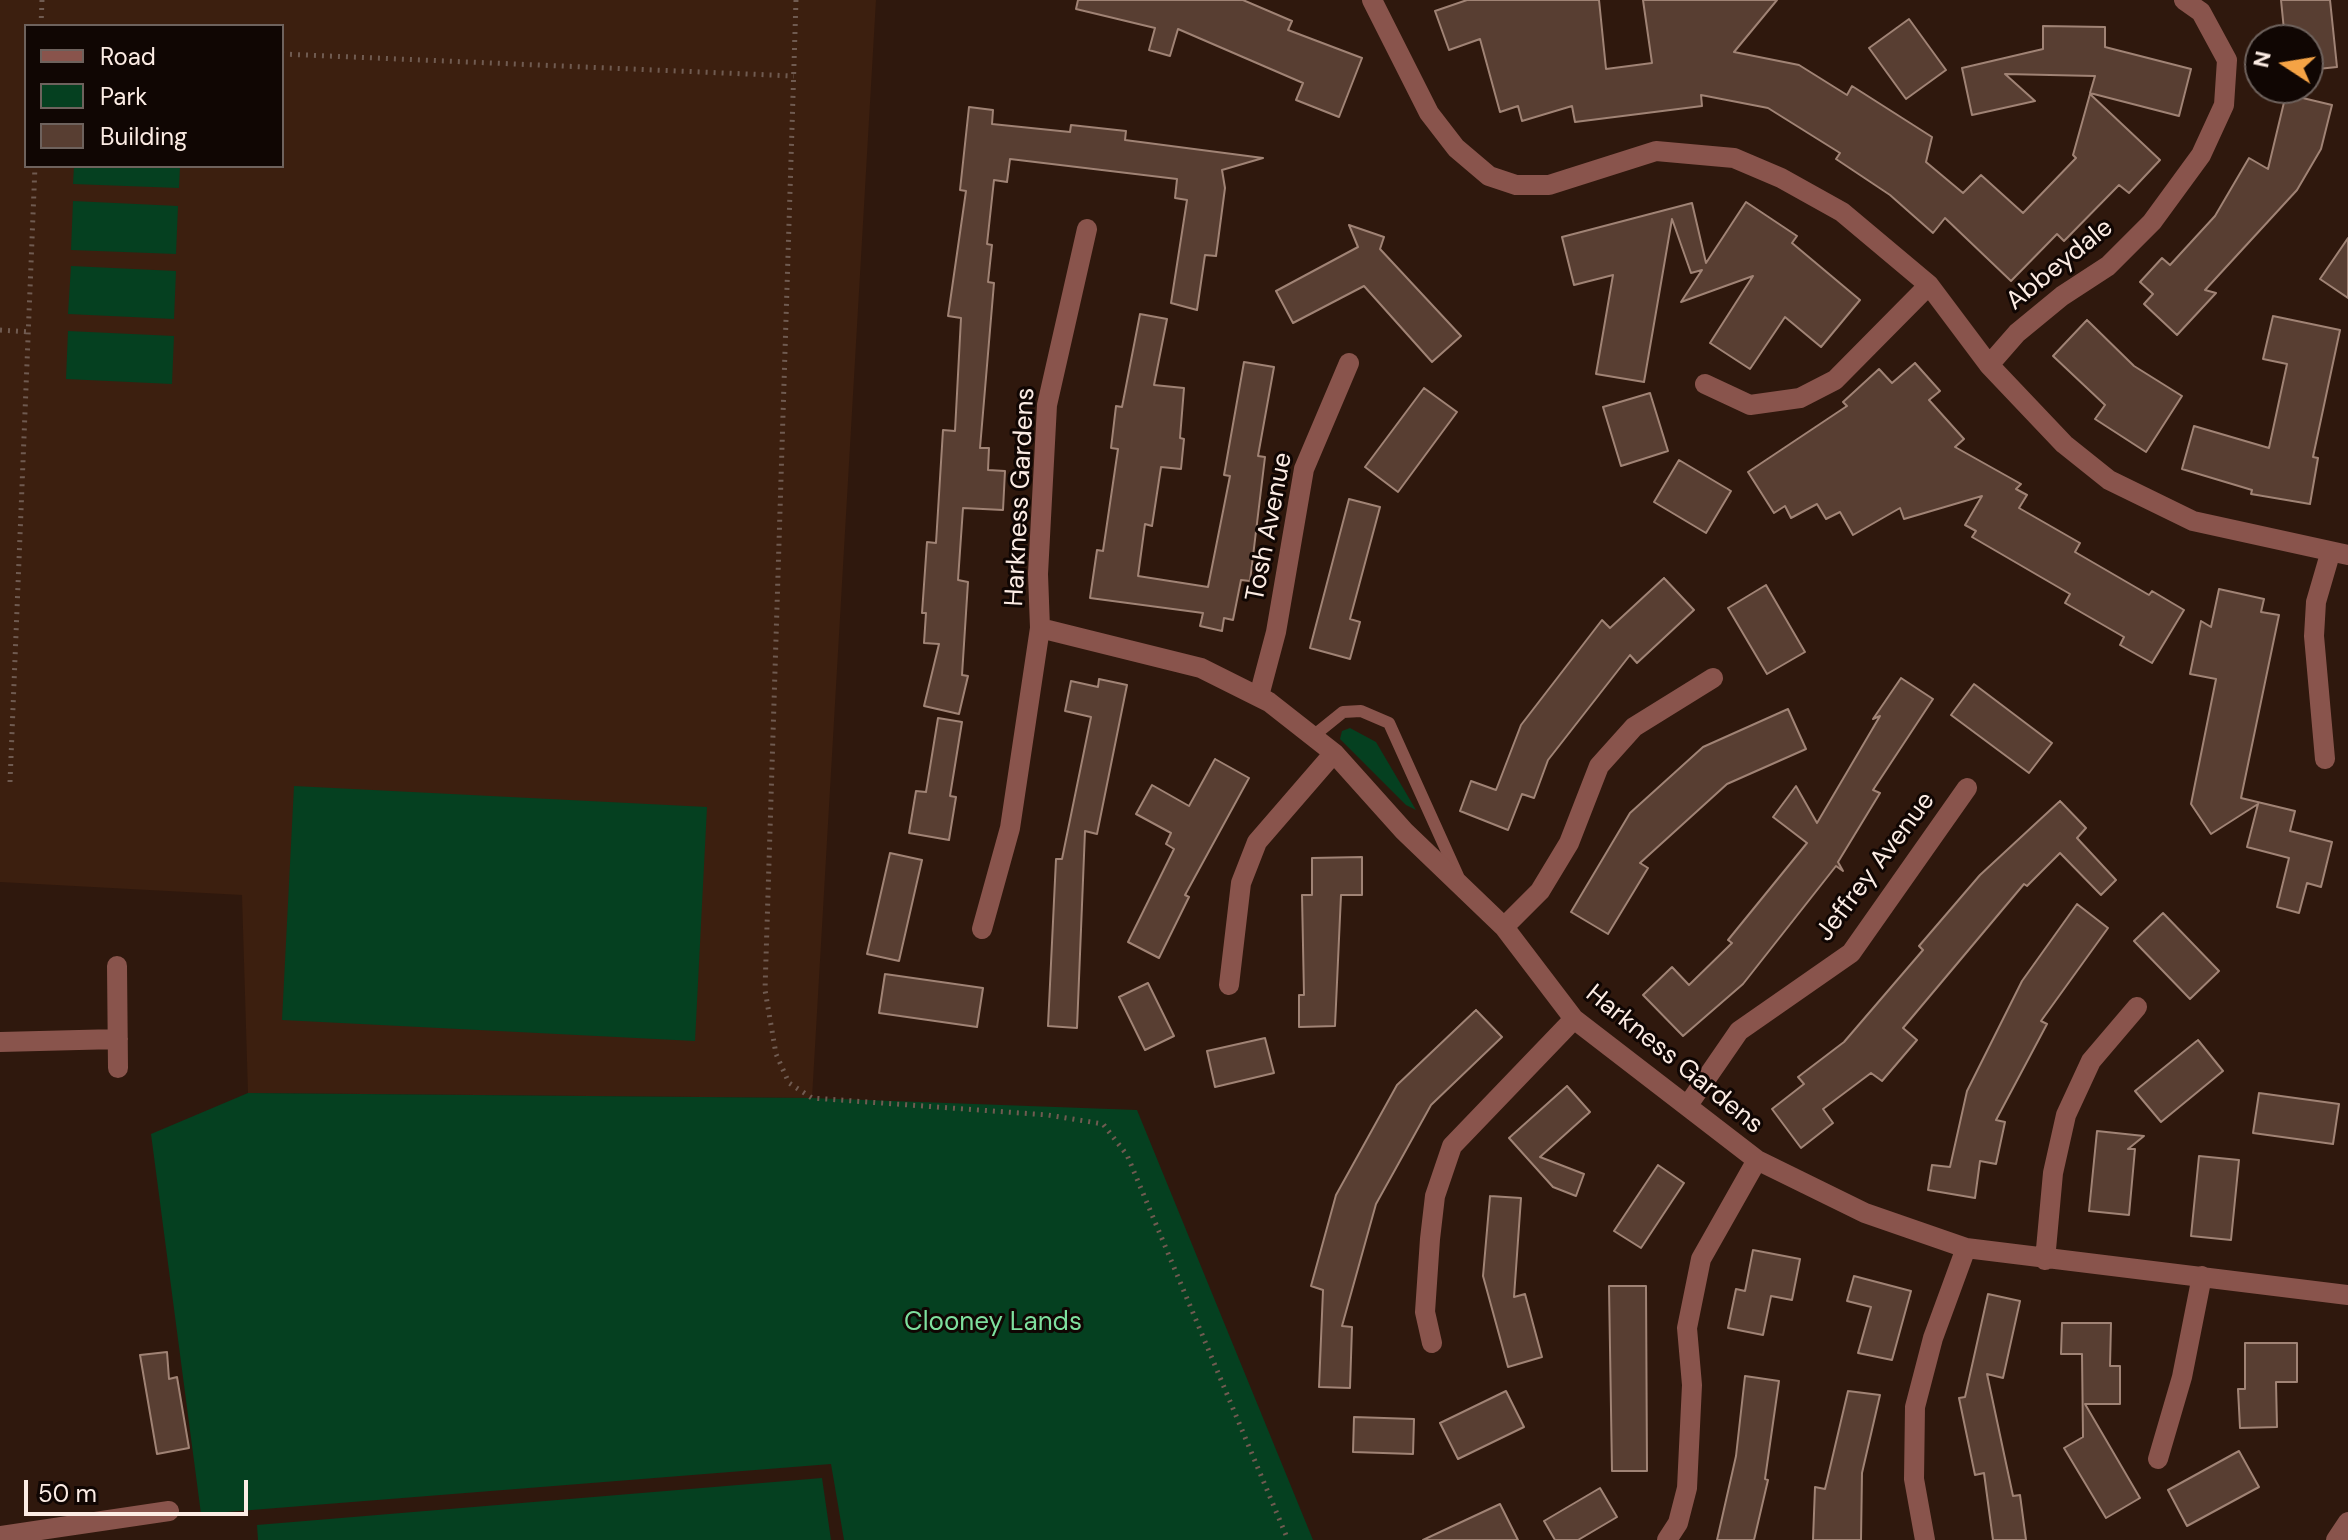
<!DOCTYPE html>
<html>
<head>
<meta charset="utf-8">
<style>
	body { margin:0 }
	#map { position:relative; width:2348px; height:1540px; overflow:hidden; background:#2f180d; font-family:"DM Sans",sans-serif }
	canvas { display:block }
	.legend { position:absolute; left:24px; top:24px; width:260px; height:144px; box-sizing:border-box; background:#100603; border:2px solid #6e625d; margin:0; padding:10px 14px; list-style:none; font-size:24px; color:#fcece4 }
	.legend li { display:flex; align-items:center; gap:16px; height:40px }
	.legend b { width:40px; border:2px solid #6e625d }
	.north { position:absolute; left:2244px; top:24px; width:80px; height:80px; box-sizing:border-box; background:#100603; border:2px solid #6e625d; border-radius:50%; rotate:282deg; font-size:22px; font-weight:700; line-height:32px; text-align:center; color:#fcece4 }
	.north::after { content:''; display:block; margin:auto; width:28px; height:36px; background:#f5a345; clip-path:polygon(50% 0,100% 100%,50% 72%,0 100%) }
	.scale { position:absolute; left:24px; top:1480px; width:224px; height:36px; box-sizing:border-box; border:4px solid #fcece4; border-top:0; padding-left:10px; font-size:24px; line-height:28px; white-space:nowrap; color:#fcece4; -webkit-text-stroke:6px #100603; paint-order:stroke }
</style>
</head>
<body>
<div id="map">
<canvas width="2348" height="1540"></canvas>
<ul class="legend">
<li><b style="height:10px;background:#89544c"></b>Road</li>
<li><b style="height:22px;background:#054020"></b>Park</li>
<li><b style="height:22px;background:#583e32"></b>Building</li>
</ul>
<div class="north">N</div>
<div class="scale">50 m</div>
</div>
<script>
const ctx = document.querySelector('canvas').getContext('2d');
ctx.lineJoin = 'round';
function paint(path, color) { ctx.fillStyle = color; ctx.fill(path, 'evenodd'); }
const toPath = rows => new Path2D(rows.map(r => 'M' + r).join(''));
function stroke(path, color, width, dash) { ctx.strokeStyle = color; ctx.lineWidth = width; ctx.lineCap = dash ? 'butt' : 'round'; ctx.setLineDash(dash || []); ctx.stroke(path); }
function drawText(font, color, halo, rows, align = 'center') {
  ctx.font = font + ' "DM Sans",sans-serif'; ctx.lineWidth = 6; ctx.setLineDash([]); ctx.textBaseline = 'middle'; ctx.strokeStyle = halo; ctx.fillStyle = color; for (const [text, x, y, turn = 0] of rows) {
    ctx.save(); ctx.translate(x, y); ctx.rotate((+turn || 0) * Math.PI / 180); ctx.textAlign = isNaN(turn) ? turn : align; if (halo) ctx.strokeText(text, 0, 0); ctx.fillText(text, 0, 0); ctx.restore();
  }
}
const built = toPath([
	[0,0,876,0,812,1098,248,1093,242,895,0,882],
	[26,26,282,26,282,166,26,166]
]);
const green = toPath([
	[74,166,180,166,179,188,73,184],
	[73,201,178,206,176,254,71,250],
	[71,266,176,271,174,319,68,314],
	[68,331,174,336,172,384,66,379],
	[1350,728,1376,742,1416,810,1406,805,1340,739,1342,731],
	[294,786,707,807,695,1041,282,1020],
	[248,1093,812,1098,1137,1110,1313,1540,844,1540,831,1464,201,1514,151,1134],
	[822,1478,831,1540,258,1540,257,1525]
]);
const building = toPath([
	[1078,0,1243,0,1292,21,1288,30,1362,58,1339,117,1296,100,1303,83,1178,29,1170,56,1149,50,1155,28,1076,9,1078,0],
	[1467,0,1599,0,1606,69,1652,63,1643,0,1777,0,1734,52,1799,65,1847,95,1852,86,1932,137,1926,162,1963,193,1981,175,2023,213,2076,158,2073,155,2090,94,2160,160,2129,193,2119,185,2064,241,2057,234,2011,281,1945,218,1933,233,1890,195,1836,159,1840,153,1768,108,1701,95,1702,106,1575,122,1572,106,1522,121,1518,106,1500,112,1480,39,1449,50,1435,11,1467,0],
	[2281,0,2330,0,2337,67,2308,70,2308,40,2285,40,2281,0],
	[1909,19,1946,70,1906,99,1869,48,1909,19],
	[2043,26,2105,27,2105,47,2191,69,2179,116,2090,93,2095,76,2005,74,2035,101,1972,115,1962,68,2043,49,2043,26],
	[2286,94,2332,105,2321,149,2297,190,2205,290,2216,293,2177,335,2144,304,2153,294,2140,282,2162,258,2170,265,2215,216,2249,158,2268,169,2286,94],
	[969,107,993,110,992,124,1070,132,1071,125,1126,131,1125,140,1263,158,1222,170,1225,188,1216,256,1205,255,1197,310,1171,303,1187,200,1175,198,1177,179,1010,159,1007,182,994,180,987,244,992,245,988,282,994,283,980,448,989,448,988,470,1005,471,1003,510,963,508,958,580,968,582,962,675,968,676,959,714,924,706,939,644,924,643,926,613,922,613,927,542,936,543,943,430,955,431,961,318,948,316,966,191,960,190,969,107],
	[1746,202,1797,236,1792,243,1860,300,1821,347,1785,317,1750,369,1710,343,1753,276,1681,302,1702,270,1691,273,1672,219,1644,382,1596,374,1613,275,1574,285,1562,237,1692,203,1706,263,1746,202],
	[1349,225,1384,237,1380,249,1461,336,1432,362,1364,286,1293,323,1276,291,1358,247,1349,225],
	[2348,238,2348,298,2320,279,2348,238],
	[1140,314,1167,319,1154,385,1184,388,1180,438,1184,439,1181,469,1161,467,1152,526,1145,524,1138,576,1208,587,1230,476,1224,475,1244,362,1274,367,1258,456,1265,457,1250,581,1241,580,1233,620,1224,618,1222,631,1200,626,1203,613,1090,598,1097,550,1103,551,1118,449,1111,448,1116,406,1122,407,1140,314],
	[2273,316,2340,330,2313,457,2318,458,2310,504,2251,494,2252,490,2182,469,2194,426,2269,448,2287,364,2263,359,2273,316],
	[2087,320,2134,366,2182,396,2146,452,2095,419,2105,405,2053,356,2087,320],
	[1915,363,1940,391,1929,400,1964,439,1955,447,2021,484,2016,489,2027,495,2019,508,2080,543,2075,552,2149,595,2152,591,2184,610,2152,663,2120,645,2124,637,2065,603,2070,594,1972,537,1976,531,1965,525,1982,496,1904,519,1900,508,1853,535,1840,512,1826,519,1817,504,1791,518,1785,506,1774,513,1748,472,1847,406,1843,402,1879,369,1892,383,1915,363],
	[1424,388,1457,412,1398,492,1365,467,1424,388],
	[1650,393,1668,451,1621,466,1603,407,1650,393],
	[1679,460,1731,491,1706,533,1654,502,1679,460],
	[1349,499,1380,507,1350,619,1360,622,1350,659,1310,648,1349,499],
	[1664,578,1694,610,1637,663,1630,655,1548,760,1534,798,1522,794,1508,830,1460,811,1471,781,1496,790,1521,725,1602,620,1610,628,1664,578],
	[1766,585,1805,652,1767,674,1728,608,1766,585],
	[2219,589,2264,599,2261,612,2279,615,2241,798,2295,811,2290,831,2332,842,2321,887,2307,883,2299,913,2277,907,2289,858,2247,847,2258,804,2211,834,2191,804,2216,679,2190,674,2201,621,2211,627,2219,589],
	[1901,678,1933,699,1873,790,1880,793,1838,862,1843,871,1836,866,1743,984,1683,1036,1643,995,1672,967,1689,985,1732,943,1728,940,1807,843,1773,817,1796,786,1817,823,1880,716,1873,719,1901,678],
	[1099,679,1127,685,1097,834,1085,831,1077,1028,1048,1026,1056,859,1062,859,1091,717,1065,711,1071,681,1098,687,1099,679],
	[1974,684,2052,743,2029,773,1951,715,1974,684],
	[1788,709,1806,749,1727,784,1640,863,1648,868,1608,934,1571,912,1630,813,1703,747,1788,709],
	[938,718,962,722,950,796,956,797,949,840,909,833,916,791,926,792,938,718],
	[1215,759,1249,778,1185,895,1189,897,1159,958,1128,942,1174,849,1166,844,1171,833,1136,814,1152,785,1189,806,1215,759],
	[2060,801,2086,828,2077,838,2116,880,2101,895,2060,853,2027,886,2024,884,1903,1028,1917,1040,1882,1081,1871,1073,1823,1109,1833,1123,1801,1148,1772,1109,1804,1084,1798,1077,1844,1042,1923,950,1919,946,1980,875,2060,801],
	[890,853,922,860,899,961,867,954,890,853],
	[1362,857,1362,895,1341,895,1335,1026,1299,1027,1299,995,1304,995,1302,895,1312,895,1312,858,1362,857],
	[2077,904,2108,928,2041,1021,2047,1024,1996,1120,2005,1122,1996,1164,1980,1161,1975,1198,1928,1190,1932,1165,1950,1167,1967,1091,2022,981,2077,904],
	[2163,913,2219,971,2190,999,2134,941,2163,913],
	[885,974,983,988,977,1027,879,1013,885,974],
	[1148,983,1174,1036,1145,1050,1119,997,1148,983],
	[1476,1010,1502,1037,1431,1105,1376,1204,1342,1326,1352,1327,1350,1388,1319,1387,1323,1290,1311,1286,1336,1195,1397,1085,1476,1010],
	[1265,1038,1274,1073,1215,1087,1207,1051,1265,1038],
	[2198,1040,2223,1071,2161,1122,2135,1091,2198,1040],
	[1567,1086,1590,1112,1540,1157,1584,1174,1576,1196,1553,1187,1509,1138,1567,1086],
	[2259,1093,2339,1104,2333,1144,2253,1133,2259,1093],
	[2097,1131,2144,1136,2128,1149,2135,1149,2129,1215,2089,1211,2097,1131],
	[2199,1156,2239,1160,2231,1240,2191,1236,2199,1156],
	[1658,1165,1684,1183,1641,1248,1614,1231,1658,1165],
	[1490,1196,1521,1198,1514,1297,1525,1294,1542,1357,1508,1367,1483,1276,1490,1196],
	[1753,1250,1800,1259,1792,1300,1771,1296,1763,1335,1728,1328,1736,1289,1745,1291,1753,1250],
	[1854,1276,1911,1291,1892,1360,1858,1353,1871,1307,1847,1301,1854,1276],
	[1609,1286,1646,1286,1647,1471,1612,1471,1609,1286],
	[1988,1294,2020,1301,2003,1378,1987,1374,2013,1496,2020,1495,2026,1540,1993,1540,1984,1473,1975,1475,1959,1398,1965,1397,1988,1294],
	[2062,1323,2111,1323,2110,1366,2120,1366,2120,1404,2085,1404,2140,1498,2106,1518,2064,1448,2083,1437,2082,1354,2061,1354,2062,1323],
	[2245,1343,2297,1343,2297,1382,2276,1382,2277,1427,2240,1428,2238,1389,2245,1389,2245,1343],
	[167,1352,169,1379,177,1377,189,1448,157,1454,140,1355,167,1352],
	[1745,1376,1779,1381,1765,1479,1768,1480,1754,1540,1717,1540,1736,1456,1745,1376],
	[1506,1391,1524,1427,1458,1459,1440,1423,1506,1391],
	[1848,1391,1880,1395,1862,1473,1861,1540,1813,1540,1815,1487,1825,1489,1848,1391],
	[1354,1417,1414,1419,1413,1454,1353,1452,1354,1417],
	[2239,1451,2259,1487,2187,1526,2168,1490,2239,1451],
	[1600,1488,1617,1517,1578,1540,1555,1540,1544,1521,1600,1488],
	[1500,1504,1518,1540,1423,1540,1470,1518,1500,1504]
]);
const path = toPath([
	[796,0,765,990,776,1054,789,1083,812,1098,1048,1115,1103,1124,1127,1155,1288,1540],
	[41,26,42,0],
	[282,54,794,76],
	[0,330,30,332],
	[10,782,35,166]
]);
const service = toPath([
	[1312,737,1343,712,1361,711,1389,723,1458,876]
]);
const minor = toPath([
	[1372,0,1429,113,1456,148,1489,176,1516,185,1549,185,1656,151,1734,158,1781,178,1842,212,1929,285,1989,365,2064,444,2109,480,2193,521,2348,555],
	[1989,365,2017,333,2062,296,2108,266,2152,222,2201,155,2224,105,2227,60,2201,12,2184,0],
	[1705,384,1750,405,1800,398,1835,380,1929,285],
	[1040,628,1201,668,1269,702,1334,753,1404,831,1504,927,1574,1019,1757,1160,1865,1213,1966,1248,2348,1295],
	[1269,702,1259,696,1276,632,1304,469,1349,363],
	[2325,759,2314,636,2316,602,2330,554],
	[1504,927,1540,891,1569,843,1599,766,1634,727,1713,678],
	[982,929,1010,828,1040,628,1038,574,1047,405,1087,229],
	[117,966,118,1068],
	[1229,985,1241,883,1257,842,1334,753],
	[0,1042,118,1039],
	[1688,1105,1739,1031,1851,953,1967,788],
	[2045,1260,2053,1173,2066,1115,2091,1061,2137,1007],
	[1432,1343,1425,1312,1430,1239,1435,1196,1452,1146,1574,1019],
	[2158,1459,2182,1377,2202,1276],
	[0,1536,169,1511],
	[1667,1540,1678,1523,1687,1488,1692,1385,1687,1328,1701,1259,1757,1160],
	[1925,1540,1914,1479,1915,1407,1933,1338,1966,1248],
	[2336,1540,2348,1522]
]);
const streetNames = [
	["Abbeydale",2060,265,-39],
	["Harkness Gardens",1021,497,-87],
	["Tosh Avenue",1270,527,-79],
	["Jeffrey Avenue",1876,867,-53],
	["Harkness Gardens",1674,1060,39]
];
const parkNames = [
	["Clooney Lands",993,1323]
];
paint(built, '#3c1f0f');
paint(green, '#054020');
paint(building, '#583e32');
stroke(building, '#a08375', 2);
stroke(path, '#705b51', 5, [2, 6]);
stroke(service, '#89544c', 12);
stroke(minor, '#89544c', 20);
drawText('26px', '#fcece4', '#100603', streetNames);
drawText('26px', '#7edf9e', '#100603', parkNames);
</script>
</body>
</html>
